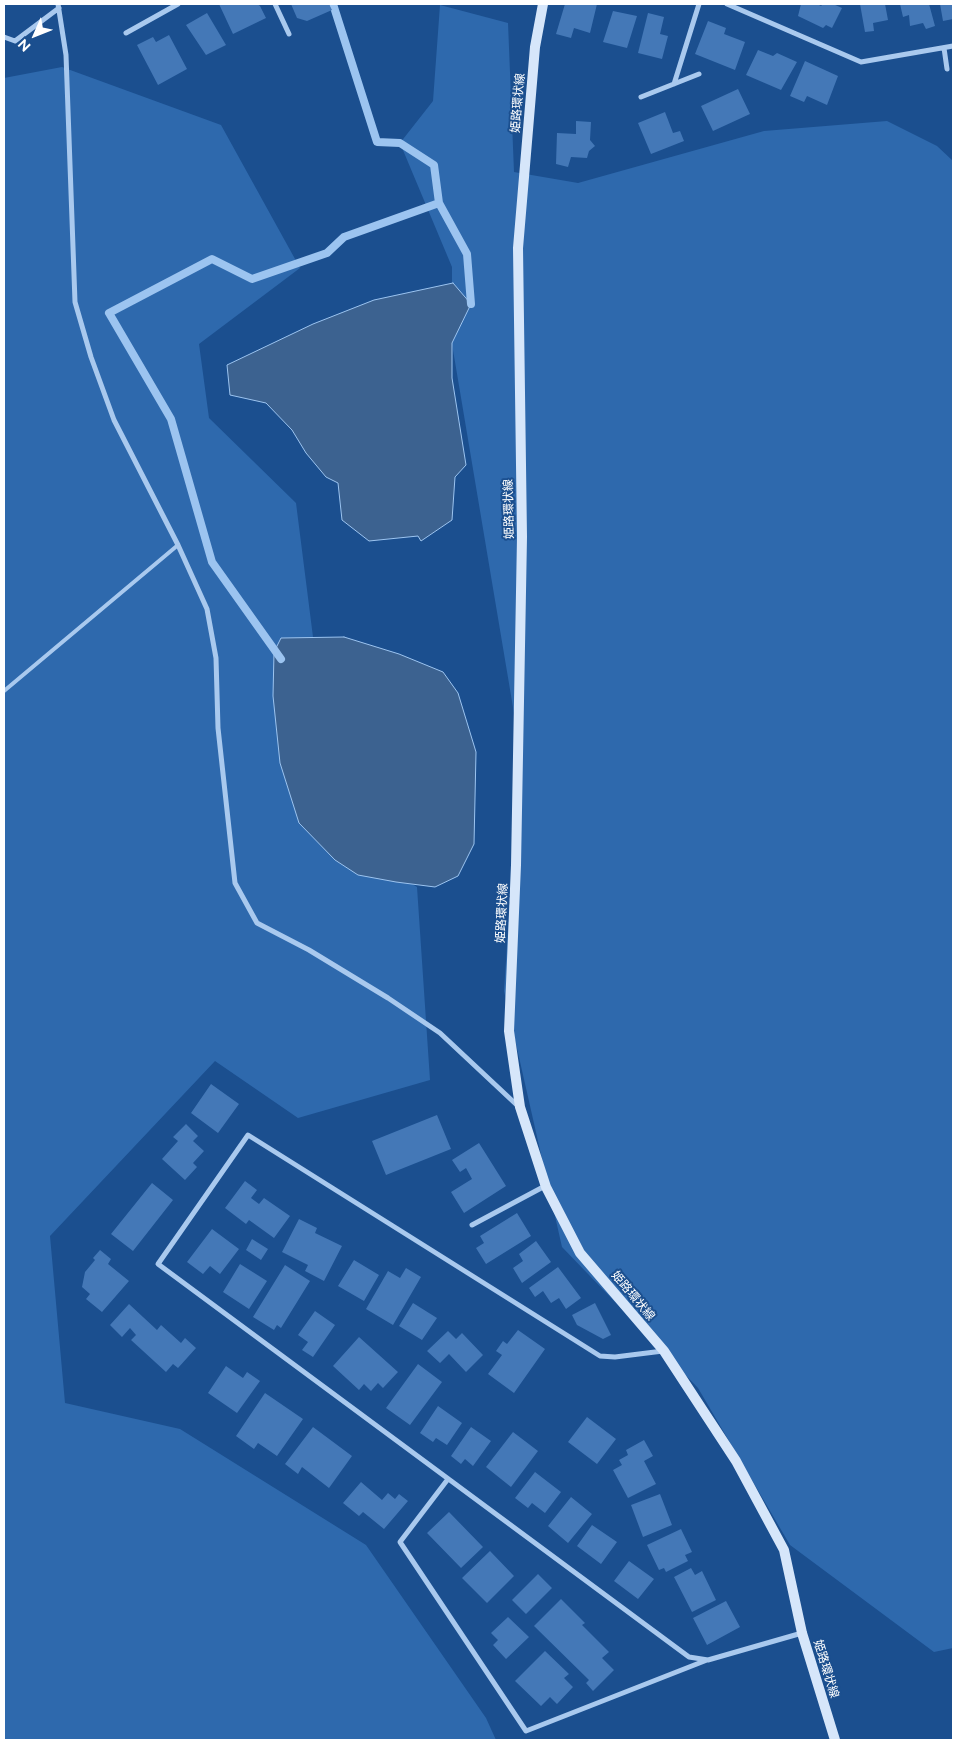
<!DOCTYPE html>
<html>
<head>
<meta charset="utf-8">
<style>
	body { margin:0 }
	#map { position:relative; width:957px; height:1744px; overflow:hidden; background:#1b4f8f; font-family:Raleway,sans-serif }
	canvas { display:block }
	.frame { position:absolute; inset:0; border:5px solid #fff; pointer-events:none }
	.north { position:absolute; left:10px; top:10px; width:50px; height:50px; -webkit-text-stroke:4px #1b4f8f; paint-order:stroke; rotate:226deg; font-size:14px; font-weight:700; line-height:20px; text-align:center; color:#fff }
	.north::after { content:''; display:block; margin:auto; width:18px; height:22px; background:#fff; clip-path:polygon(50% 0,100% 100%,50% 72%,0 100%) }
</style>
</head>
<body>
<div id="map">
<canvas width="957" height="1744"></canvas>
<div class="frame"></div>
<div class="north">N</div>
</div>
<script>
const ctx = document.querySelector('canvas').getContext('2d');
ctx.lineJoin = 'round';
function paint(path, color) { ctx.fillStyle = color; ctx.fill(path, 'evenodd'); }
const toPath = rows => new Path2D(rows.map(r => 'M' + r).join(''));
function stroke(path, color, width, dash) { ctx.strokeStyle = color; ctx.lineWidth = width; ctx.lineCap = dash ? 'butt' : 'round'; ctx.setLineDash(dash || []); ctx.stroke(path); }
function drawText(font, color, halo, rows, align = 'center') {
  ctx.font = font + ' Raleway,"Noto Sans JP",sans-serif'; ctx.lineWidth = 4; ctx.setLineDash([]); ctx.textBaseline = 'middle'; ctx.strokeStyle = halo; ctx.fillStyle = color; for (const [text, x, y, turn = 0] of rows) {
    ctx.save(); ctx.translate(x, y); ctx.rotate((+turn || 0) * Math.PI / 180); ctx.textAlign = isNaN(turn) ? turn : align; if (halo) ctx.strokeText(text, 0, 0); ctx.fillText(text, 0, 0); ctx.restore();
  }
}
const green = toPath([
	[440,5,508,23,514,172,578,183,764,131,887,121,937,146,953,161,953,1648,934,1652,790,1545,698,1388,562,1247,504,991,520,749,452,344,452,267,400,143,433,101],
	[62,67,221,125,300,268,199,344,209,418,296,503,313,637,292,743,318,827,417,887,430,1080,298,1118,215,1061,50,1236,65,1403,180,1429,366,1545,486,1718,496,1740,4,1740,4,78]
]);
const water = toPath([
	[453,283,471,304,452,343,452,378,466,465,455,477,452,520,421,541,418,536,369,541,342,520,338,483,326,477,306,453,292,430,266,403,230,395,227,365,313,324,374,300,453,283],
	[344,637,399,654,443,672,458,693,476,752,474,844,458,876,435,887,396,882,358,875,335,860,299,823,280,763,273,696,274,652,281,638,344,637]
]);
const stream = toPath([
	[333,4,377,142,400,143,434,165,439,203,467,254,471,304],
	[281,659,212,562,171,419,109,313,212,259,252,279,327,253,344,237,439,203]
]);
const building = toPath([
	[219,4,257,4,260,6,266,18,233,34],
	[291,4,329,4,332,10,307,21,297,18],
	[565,4,597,4,590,33,574,28,571,38,556,34],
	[801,4,817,4,821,6,823,4,833,4,842,8,832,28,826,25,823,28,798,16],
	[860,4,885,4,888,20,873,23,874,31,865,32],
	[900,4,929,4,935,26,926,29,923,23,910,26,909,15,903,17],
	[940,4,953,4,953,19,943,21],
	[613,11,637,16,627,48,603,42],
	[207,13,226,45,206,55,186,25],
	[648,13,664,17,660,34,668,36,662,59,638,53],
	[708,21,726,28,724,34,745,42,735,70,695,54],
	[169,35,187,69,158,85,137,45,153,37,156,42],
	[758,50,773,56,777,53,797,62,781,90,746,75],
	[805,61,838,76,827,105,807,96,804,102,790,96],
	[738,89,750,114,713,131,701,106],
	[665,112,673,133,680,131,684,141,651,154,638,123],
	[576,121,591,122,590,140,595,146,589,151,587,158,571,157,568,167,556,164,557,133,576,134],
	[211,1084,239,1104,218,1133,191,1113],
	[437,1115,451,1149,386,1175,372,1141],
	[186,1124,198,1136,193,1141,204,1151,193,1163,197,1167,185,1180,162,1159,178,1141,173,1137],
	[479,1143,506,1186,464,1213,451,1192,472,1179,466,1168,460,1172,452,1160],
	[245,1181,257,1190,251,1198,259,1204,264,1198,290,1216,274,1238,249,1220,246,1224,225,1208],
	[152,1183,173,1200,133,1251,111,1234],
	[517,1213,531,1236,486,1264,476,1248,484,1243,480,1236],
	[299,1219,317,1228,315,1233,342,1246,324,1281,305,1271,308,1265,282,1252],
	[212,1229,239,1249,220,1274,210,1266,203,1274,187,1262],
	[252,1239,268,1249,261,1260,246,1250],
	[536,1241,551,1262,522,1283,513,1268,523,1261,519,1254],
	[100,1250,111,1259,108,1264,129,1281,102,1312,86,1299,90,1294,82,1287,85,1272,95,1260,93,1258],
	[354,1260,379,1275,364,1301,338,1286],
	[240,1264,267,1281,249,1309,223,1292],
	[285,1265,310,1281,281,1328,277,1325,274,1330,253,1317],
	[558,1267,581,1298,566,1309,559,1298,551,1303,543,1291,535,1297,529,1288],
	[406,1268,421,1277,393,1325,366,1309,388,1271,400,1278],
	[413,1303,437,1318,422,1340,399,1326],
	[595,1303,611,1335,603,1339,577,1325,572,1315],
	[129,1304,157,1330,161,1325,181,1343,185,1338,196,1348,178,1368,173,1364,166,1372,131,1340,136,1335,130,1328,122,1337,110,1325],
	[315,1311,335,1325,313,1357,302,1350,308,1342,298,1335],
	[518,1330,545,1349,514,1393,488,1374,502,1355,496,1351,503,1341,507,1344],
	[448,1331,456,1339,462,1333,483,1355,466,1372,449,1354,440,1363,427,1351],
	[359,1337,398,1372,383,1388,378,1383,371,1391,364,1384,359,1390,333,1366],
	[418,1364,442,1382,410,1425,386,1408],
	[226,1366,243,1378,247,1372,260,1381,237,1413,208,1393],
	[265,1393,303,1419,277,1456,258,1443,254,1449,236,1436],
	[438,1406,462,1423,447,1445,436,1438,433,1442,420,1433],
	[587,1417,616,1439,597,1464,568,1442],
	[313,1427,352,1456,329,1488,302,1467,298,1474,285,1464],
	[471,1427,491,1441,473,1466,465,1459,461,1464,451,1456],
	[513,1432,538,1451,511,1487,486,1467],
	[644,1440,653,1456,644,1461,656,1484,628,1498,613,1470,622,1465,619,1460,628,1455,626,1450],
	[535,1472,561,1492,545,1513,532,1503,528,1508,515,1498],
	[361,1482,382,1500,388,1493,395,1499,399,1494,408,1501,384,1529,363,1512,359,1516,343,1503],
	[660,1494,672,1525,643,1537,631,1505],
	[571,1497,592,1514,568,1543,548,1526],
	[449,1512,483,1547,461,1568,427,1533],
	[592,1525,617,1542,601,1564,577,1546],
	[681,1529,692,1552,685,1555,688,1561,666,1572,664,1568,659,1570,647,1545],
	[490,1551,514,1576,487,1603,462,1578],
	[629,1561,654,1579,638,1599,614,1581],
	[691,1568,695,1575,702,1571,716,1600,692,1612,674,1577],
	[538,1574,552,1588,526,1614,512,1600],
	[561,1599,585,1623,582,1625,609,1652,602,1658,614,1670,593,1691,586,1683,589,1680,534,1626],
	[726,1601,740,1627,707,1645,693,1618],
	[508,1617,529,1637,506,1659,493,1645,498,1640,491,1633],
	[545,1651,569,1674,564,1678,573,1687,557,1704,550,1697,541,1706,515,1681]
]);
const lane = toPath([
	[4,691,178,545]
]);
const street = toPath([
	[58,4,66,55,75,302,91,357,114,420,178,545,207,609,216,658,218,728,235,883,257,923,309,950,388,998,440,1033,519,1107],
	[275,4,289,34],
	[727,4,861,62,953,46],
	[126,33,178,4],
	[4,37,15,41,59,8],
	[944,48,947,69],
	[674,84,699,4],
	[641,97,699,74],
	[472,1225,545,1186],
	[663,1351,615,1357,600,1356,248,1135,158,1264,689,1657,708,1660,802,1633],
	[448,1479,400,1542,526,1731,707,1660]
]);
const secondary = toPath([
	[543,4,535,47,518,248,522,537,516,865,509,1031,520,1107,546,1187,580,1253,664,1351,736,1461,784,1550,802,1633,835,1740]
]);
const streetNames = [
	["姫路環状線",518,103,-85],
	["姫路環状線",509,509,-91],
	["姫路環状線",502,913,-87],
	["姫路環状線",633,1296,50],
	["姫路環状線",826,1669,73]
];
paint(green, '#2e69ad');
paint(water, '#3c6290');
stroke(water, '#9cc4f0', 1);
stroke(stream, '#9cc4f0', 8);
paint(building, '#4478b7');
stroke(lane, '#a9c9ee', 4);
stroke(street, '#a9c9ee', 5);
stroke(secondary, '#d6e6fa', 10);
drawText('12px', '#fff', '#1b4f8f', streetNames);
</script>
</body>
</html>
